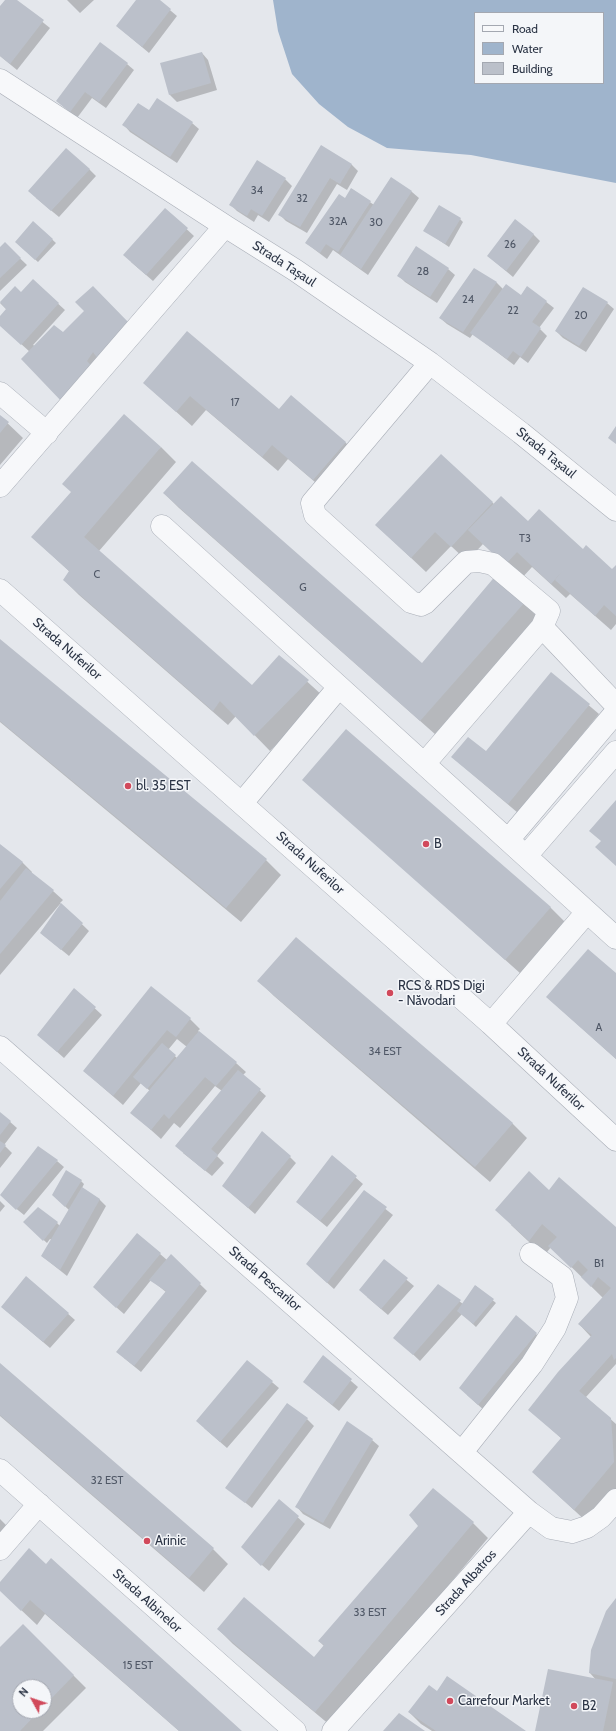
<!DOCTYPE html>
<html>
<head>
<meta charset="utf-8">
<style>
	body { margin:0 }
	#map { position:relative; width:616px; height:1731px; overflow:hidden; background:#e4e7ec; font-family:Cabin,sans-serif }
	canvas { display:block }
	.legend { position:absolute; left:474px; top:12px; width:130px; height:72px; box-sizing:border-box; background:#f4f6f9; border:1px solid #a4a8b1; margin:0; padding:5px 7px; list-style:none; font-size:12px; color:#2b3445 }
	.legend li { display:flex; align-items:center; gap:8px; height:20px }
	.legend b { width:20px; border:1px solid #a4a8b1 }
	.north { position:absolute; left:12px; top:1679px; width:40px; height:40px; box-sizing:border-box; background:#f4f6f9; border:1px solid #a4a8b1; border-radius:50%; rotate:310deg; font-size:11px; font-weight:700; line-height:16px; text-align:center; color:#2b3445 }
	.north::after { content:''; display:block; margin:auto; width:14px; height:18px; background:#d1495b; clip-path:polygon(50% 0,100% 100%,50% 72%,0 100%) }
</style>
</head>
<body>
<div id="map">
<canvas width="616" height="1731"></canvas>
<ul class="legend">
<li><b style="height:5px;background:#f7f8fa"></b>Road</li>
<li><b style="height:11px;background:#9fb4cc"></b>Water</li>
<li><b style="height:11px;background:#bbc0ca"></b>Building</li>
</ul>
<div class="north">N</div>
</div>
<script>
const ctx = document.querySelector('canvas').getContext('2d');
ctx.lineJoin = 'round';
function paint(path, color) { ctx.fillStyle = color; ctx.fill(path, 'evenodd'); }
const toPath = rows => new Path2D(rows.map(r => 'M' + r).join(''));
function stroke(path, color, width, dash) { ctx.strokeStyle = color; ctx.lineWidth = width; ctx.lineCap = dash ? 'butt' : 'round'; ctx.setLineDash(dash || []); ctx.stroke(path); }
function drawText(font, color, halo, rows, align = 'center') {
  ctx.font = font + ' Cabin,sans-serif'; ctx.lineWidth = 3; ctx.setLineDash([]); ctx.textBaseline = 'middle'; ctx.strokeStyle = halo; ctx.fillStyle = color; for (const [text, x, y, turn = 0] of rows) {
    ctx.save(); ctx.translate(x, y); ctx.rotate((+turn || 0) * Math.PI / 180); ctx.textAlign = isNaN(turn) ? turn : align; if (halo) ctx.strokeText(text, 0, 0); ctx.fillText(text, 0, 0); ctx.restore();
  }
}
const water = toPath([
	[273,0,616,0,616,183,471,155,387,148,348,127,319,104,292,74,278,31],
	[475,13,603,13,603,83,475,83]
]);
const shadow = toPath([
	[6,0,15,0,50,28,17,70,0,56,0,8],
	[67,0,94,0,80,13],
	[137,0,158,0,177,16,149,53,117,26],
	[202,53,208,60,217,90,177,102,170,95,161,64],
	[127,64,134,70,106,108,92,98,77,118,57,101],
	[149,112,192,123,199,129,177,163,130,132,124,125],
	[321,146,352,165,358,171,347,190,337,184,307,233,286,221,280,215],
	[89,169,96,176,59,217,36,198],
	[391,178,412,192,419,198,368,275,333,250,327,259,306,243,345,199,352,189,374,205],
	[285,179,292,186,269,222,258,215,254,222,237,211,230,204],
	[165,209,194,236,153,281,131,262],
	[460,219,463,222,449,247,424,230],
	[33,222,56,243,38,262,19,245],
	[533,234,540,241,513,277,488,256],
	[5,244,27,265,0,291,0,248],
	[448,269,455,275,437,303,405,282,398,275],
	[474,269,497,283,503,289,521,296,527,287,554,308,539,328,547,336,528,363,520,357,514,365,473,334,470,338,447,324,440,318],
	[33,281,65,310,33,345,35,346,63,334,85,311,139,334,96,372,30,352,0,325,0,317,7,310,0,303,15,288,21,294],
	[607,303,614,309,586,352,563,338,556,331],
	[144,383,280,411,345,442,360,457,329,494,288,459,278,471,206,410,192,426],
	[0,416,23,438,0,465],
	[161,447,176,462,99,551,252,687,279,656,323,696,270,751,236,716,228,725,79,595,64,580,70,572,32,537],
	[441,455,494,504,583,550,613,570,616,566,616,624,611,630,570,594,566,598,532,567,521,579,483,544,467,561,451,546,426,572,376,525],
	[164,493,422,664,497,576,539,618,436,735,179,508],
	[0,641,266,860,281,875,241,922,0,722],
	[551,673,599,714,518,813,452,757,486,752],
	[304,780,550,907,565,922,521,974],
	[0,846,22,862,32,872,31,874,53,891,63,900,60,903,89,931,69,956,41,933,61,905,60,904,0,975],
	[616,975,616,1059,547,997],
	[259,981,512,1123,527,1138,490,1182,274,996],
	[152,988,190,1019,200,1029,198,1031,236,1063,246,1072,243,1075,266,1096,217,1156,224,1163,212,1176,183,1153,222,1091,215,1086,180,1128,174,1123,161,1139,132,1113,150,1091,141,1083,123,1105,84,1071],
	[177,1039,187,1047,177,1058,168,1050],
	[74,989,102,1015,64,1058,38,1035],
	[0,1113,17,1128,4,1145,12,1153,0,1168],
	[290,1157,296,1163,255,1214,223,1186],
	[332,1157,363,1184,327,1227,297,1202],
	[57,1161,64,1167,24,1215,8,1202],
	[81,1181,84,1184,82,1188,99,1199,106,1206,67,1276,42,1256,52,1240,50,1239,47,1243,24,1222,57,1223,60,1226,69,1210,53,1195],
	[549,1191,616,1228,616,1364,586,1397,616,1424,616,1493,589,1524,533,1472,562,1439,530,1410,591,1337,579,1324,603,1298,551,1247,544,1256,511,1225],
	[364,1192,393,1215,334,1289,314,1271],
	[0,1201,5,1206,0,1212],
	[137,1234,167,1260,171,1256,207,1291,141,1372,124,1358,166,1292,151,1280,124,1314,101,1294],
	[384,1261,414,1286,388,1315,367,1297],
	[26,1277,75,1320,50,1348,2,1307],
	[438,1285,463,1304,476,1286,496,1303,476,1327,462,1314,420,1361,402,1344],
	[516,1317,543,1340,485,1411,467,1395],
	[323,1357,358,1387,339,1411,311,1388],
	[248,1362,279,1388,227,1448,204,1428],
	[0,1365,213,1549,228,1564,204,1592,0,1416],
	[307,1419,314,1426,252,1508,226,1487],
	[372,1440,379,1446,330,1529,303,1514,297,1507],
	[433,1489,473,1523,488,1538,331,1726,233,1644,218,1629,314,1658,324,1646,319,1641,420,1525],
	[279,1500,305,1524,269,1571,249,1554],
	[0,1519,11,1530,0,1543],
	[46,1565,241,1731,179,1731,45,1614,37,1625,0,1590,0,1584],
	[616,1600,616,1731,536,1731,596,1680,590,1673],
	[23,1625,86,1688,43,1731,0,1731,0,1648],
	[20,1687,44,1687,44,1711,20,1711],
	[437,1692,524,1731,432,1731,421,1724,409,1712]
]);
const building = toPath([
	[5,0,17,0,44,20,10,64,0,56,0,6],
	[136,0,160,0,171,9,142,47,116,26],
	[100,42,128,63,99,102,85,92,70,112,56,101],
	[202,52,211,83,169,95,160,63],
	[157,98,193,122,170,157,122,125,138,103,149,110],
	[321,145,352,164,340,184,330,178,300,227,278,215],
	[66,148,90,169,51,211,28,191],
	[257,160,286,178,262,216,251,209,247,216,229,205],
	[391,177,412,191,361,269,340,255],
	[351,188,371,201,338,252,326,244,320,253,305,243,339,194,345,198],
	[439,205,461,218,445,244,423,231],
	[165,208,188,228,146,275,123,255],
	[515,219,534,234,506,271,487,256],
	[33,221,53,239,35,260,15,242],
	[5,242,21,258,0,278,0,247],
	[416,246,449,268,430,297,397,276],
	[474,268,497,282,463,332,439,318],
	[33,279,59,303,21,345,0,326,0,316,6,309,0,302,15,286,21,292],
	[506,284,521,295,527,286,547,301,532,322,541,328,521,357,513,351,507,359,470,333],
	[93,286,130,324,98,359,93,352,87,361,93,368,63,403,21,359,54,325,63,332,84,311,75,302],
	[583,287,608,302,579,346,555,331],
	[187,331,279,409,291,395,346,442,313,480,272,445,262,457,190,396,176,412,143,383],
	[124,414,161,447,84,537,252,685,279,655,309,680,254,736,220,701,213,711,63,580,69,571,31,537,71,492,62,484],
	[0,415,9,422,0,433],
	[616,426,616,444,608,438],
	[441,454,493,502,451,547,435,532,411,558,375,525],
	[192,461,422,663,497,574,525,602,420,721,163,493],
	[501,496,528,521,539,509,583,549,586,545,612,569,616,565,616,616,604,605,595,616,555,580,563,570,551,584,517,552,505,565,468,530],
	[0,639,267,859,226,908,0,721],
	[551,672,590,704,508,804,451,757,468,737,486,751],
	[346,729,551,907,505,960,302,780],
	[616,800,616,866,595,847,601,841,589,831],
	[0,844,23,862,0,889],
	[26,868,54,890,0,954,0,901],
	[61,903,83,923,61,950,40,933],
	[296,937,513,1123,475,1167,257,981],
	[588,949,616,973,616,1059,546,997],
	[151,986,191,1018,176,1037,167,1030,113,1096,83,1071],
	[74,988,96,1007,57,1052,37,1035],
	[199,1031,237,1062,216,1086,205,1077,169,1119,164,1114,151,1130,130,1113],
	[162,1043,176,1055,147,1089,133,1077],
	[238,1070,261,1089,211,1149,218,1155,205,1171,175,1146],
	[0,1112,11,1121,0,1135],
	[262,1131,291,1156,248,1208,222,1186],
	[0,1141,6,1145,0,1153],
	[38,1146,58,1160,16,1210,0,1195],
	[332,1155,357,1176,320,1221,296,1202],
	[66,1170,82,1180,65,1207,52,1195],
	[529,1171,549,1190,559,1177,616,1227,616,1358,614,1360,612,1354,579,1391,611,1418,614,1462,574,1510,532,1472,561,1438,528,1410,558,1372,592,1335,578,1324,611,1288,598,1277,591,1287,581,1277,588,1270,578,1260,571,1268,548,1246,557,1237,542,1224,529,1241,495,1210],
	[82,1187,100,1199,60,1270,41,1256],
	[364,1190,387,1207,327,1283,306,1264],
	[38,1207,58,1222,43,1241,23,1222],
	[137,1233,161,1253,116,1308,93,1287],
	[171,1254,201,1283,134,1366,116,1352,166,1291,149,1280],
	[384,1259,408,1278,381,1309,359,1290],
	[26,1276,69,1313,43,1342,1,1307],
	[438,1284,461,1300,413,1355,393,1338],
	[475,1285,494,1299,473,1324,457,1311],
	[516,1315,537,1333,478,1405,459,1388],
	[323,1355,352,1379,332,1405,303,1382],
	[247,1360,273,1381,220,1442,196,1421],
	[0,1363,214,1548,189,1578,0,1415],
	[287,1403,308,1418,245,1503,225,1488],
	[347,1421,373,1439,323,1523,295,1507],
	[433,1488,474,1522,315,1712,217,1629,244,1597,314,1657,324,1645,318,1641,418,1526,409,1515],
	[279,1499,299,1516,261,1566,241,1547],
	[29,1548,46,1564,51,1558,242,1731,179,1731,30,1600,21,1611,0,1591,0,1582],
	[616,1598,616,1679,589,1673,591,1650,606,1611],
	[23,1624,74,1675,44,1706,44,1687,20,1687,20,1711,39,1711,20,1731,0,1731,0,1647],
	[548,1669,613,1682,603,1731,535,1731],
	[447,1676,526,1731,436,1731,408,1712,429,1685,437,1691],
	[399,1713,425,1731,383,1731]
]);
const minor = toPath([
	[0,80,225,226],
	[0,393,47,433],
	[0,486,225,226,295,270,430,363,521,433,616,510],
	[162,526,616,938],
	[0,590,491,1024,616,1140],
	[542,627,616,705],
	[424,764,542,627,549,611,493,564,479,561,466,562,425,603,421,605,411,602,315,515,312,503,430,363],
	[242,803,339,687],
	[508,840,616,712],
	[526,856,616,752],
	[491,1024,587,912],
	[0,1047,529,1512],
	[462,1452,532,1364,555,1328,567,1298,562,1277,531,1254],
	[0,1470,295,1731],
	[0,1549,39,1504],
	[333,1731,529,1512,551,1528,572,1532,587,1527,601,1517,616,1500]
]);
const markers = [
	[128,786,4,"#d1495b"],
	[426,844,4,"#d1495b"],
	[390,993,4,"#d1495b"],
	[147,1541,4,"#d1495b"],
	[450,1701,4,"#d1495b"],
	[574,1706,4,"#d1495b"]
];
const numberNames = [
	["34",257,191],
	["32",302,199],
	["32A",338,222],
	["30",376,223],
	["26",510,245],
	["28",423,272],
	["24",468,300],
	["22",513,311],
	["20",581,316],
	["17",235,403],
	["T3",525,539],
	["C",97,575],
	["G",303,588],
	["A",599,1028],
	["34 EST",385,1052],
	["B1",599,1264],
	["32 EST",107,1481],
	["33 EST",370,1613],
	["15 EST",138,1666]
];
const streetNames = [
	["Strada Tașaul",284,264,33],
	["Strada Tașaul",546,453,39],
	["Strada Nuferilor",67,649,41],
	["Strada Nuferilor",310,863,42],
	["Strada Nuferilor",551,1079,43],
	["Strada Pescarilor",265,1279,41],
	["Strada Albatros",466,1583,-48],
	["Strada Albinelor",147,1601,42]
];
const poiNames = [
	["bl. 35 EST",136,786],
	["B",434,844],
	["RCS & RDS Digi",398,986],
	["- Năvodari",398,1001],
	["Arinic",155,1541],
	["Carrefour Market",458,1701],
	["B2",582,1706]
];
paint(water, '#9fb4cc');
paint(shadow, '#0003');
paint(building, '#bbc0ca');
stroke(minor, '#a9aeb7', 23);
stroke(minor, '#f7f8fa', 22);
for (const [x, y, r, color] of markers) { const dot = new Path2D(); dot.arc(x, y, r, 0, 2 * Math.PI); ctx.fillStyle = color; ctx.fill(dot); stroke(dot, '#f4f6f9', 1.5); }
drawText('11px', '#4f5766', null, numberNames);
drawText('13px', '#2b3445', '#f4f6f9', streetNames);
drawText('13px', '#2b3445', '#f4f6f9', poiNames, 'left');
</script>
</body>
</html>
